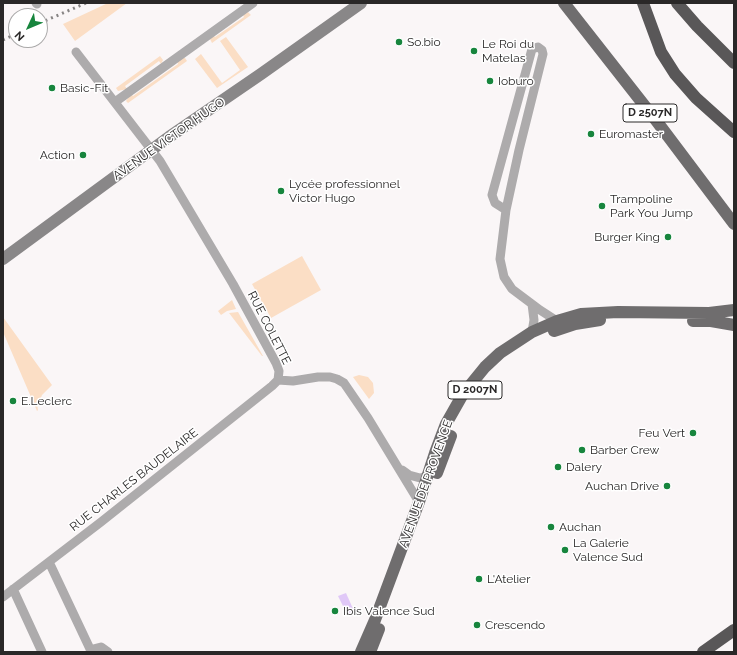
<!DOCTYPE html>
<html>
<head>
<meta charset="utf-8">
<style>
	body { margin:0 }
	#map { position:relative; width:737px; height:655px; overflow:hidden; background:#faf6f7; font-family:Raleway,sans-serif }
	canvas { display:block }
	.frame { position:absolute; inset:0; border:4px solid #2a2828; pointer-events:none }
	.north { position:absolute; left:8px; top:8px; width:40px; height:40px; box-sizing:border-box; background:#fff; border:1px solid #aaa9a9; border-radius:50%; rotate:226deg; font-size:11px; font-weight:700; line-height:16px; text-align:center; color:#2a2828 }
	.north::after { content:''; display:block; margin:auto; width:14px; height:18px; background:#17853d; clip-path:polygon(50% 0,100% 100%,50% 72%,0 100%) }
</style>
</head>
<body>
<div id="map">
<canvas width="737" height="655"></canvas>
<div class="frame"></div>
<div class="north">N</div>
</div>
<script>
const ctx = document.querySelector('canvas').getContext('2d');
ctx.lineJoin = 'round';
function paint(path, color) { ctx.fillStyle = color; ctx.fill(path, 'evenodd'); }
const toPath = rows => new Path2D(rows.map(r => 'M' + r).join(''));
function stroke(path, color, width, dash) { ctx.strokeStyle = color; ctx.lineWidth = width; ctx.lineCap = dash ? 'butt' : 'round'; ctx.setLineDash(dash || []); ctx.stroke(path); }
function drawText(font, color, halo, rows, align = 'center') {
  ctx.font = font + ' Raleway,sans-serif'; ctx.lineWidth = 3; ctx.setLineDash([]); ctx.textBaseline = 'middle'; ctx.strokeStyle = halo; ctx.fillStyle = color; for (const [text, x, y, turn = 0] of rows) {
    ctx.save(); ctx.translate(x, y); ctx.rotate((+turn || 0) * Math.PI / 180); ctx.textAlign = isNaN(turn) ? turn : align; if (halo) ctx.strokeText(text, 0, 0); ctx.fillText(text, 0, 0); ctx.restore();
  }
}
const green = toPath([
	[108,3,127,3,75,41,63,24],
	[248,12,251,15,212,43,210,39,213,35,215,37,244,17,243,15],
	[226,37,248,67,217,88,195,59,201,54,222,83,240,70,220,41],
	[160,56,163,60,161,64,159,61,125,86,127,89,118,91,116,88],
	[181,58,185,58,187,61,128,103,126,101,131,94,133,96,178,64,177,61],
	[302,256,321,290,271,318,252,284],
	[232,300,236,309,227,311,221,315,218,311],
	[238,312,263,356,262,356,229,313],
	[3,317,52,385,42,395,39,403,37,403,38,410,37,411,3,332],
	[359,375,368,377,373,383,374,393,369,399,353,377]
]);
const water = toPath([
	[346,593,354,611,347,614,338,596]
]);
const street = toPath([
	[36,3,37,4],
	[76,52,160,161,233,284,276,363,279,371,278,380],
	[115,102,253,3],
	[506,210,495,203,492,195,532,49,538,47,542,50,543,54,519,150,506,210,500,259,504,277,512,289,540,310,557,321],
	[532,304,534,320,532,332],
	[278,380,293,381,318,377,330,377,337,379,344,383,368,418,419,502],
	[402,470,409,475,420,478,428,476],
	[49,562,91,651],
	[13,589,42,652],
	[3,597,101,522,272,386,278,380],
	[90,652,93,649,101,647,108,652]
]);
const secondary = toPath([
	[3,259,169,137,261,74,361,3]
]);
const primary = toPath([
	[564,3,655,119,734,224],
	[693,321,711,321,734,325],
	[554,331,575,324,600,320],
	[437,473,451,436],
	[361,652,375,620,419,502,435,453,446,424,463,394,485,367,500,353,532,332,557,321,581,314,618,312,709,313,734,310],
	[370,652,379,629]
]);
const highway = toPath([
	[643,3,661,52,675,74,696,98,734,132],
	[677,3,697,26,734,63],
	[703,652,734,630]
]);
const rail = toPath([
	[40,23,86,3],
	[3,40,16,34]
]);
const markers = [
	[399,42,4,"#17853d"],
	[474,51,4,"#17853d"],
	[490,81,4,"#17853d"],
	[52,88,4,"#17853d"],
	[591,134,4,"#17853d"],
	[83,155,4,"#17853d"],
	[281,191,4,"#17853d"],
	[602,206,4,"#17853d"],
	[668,237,4,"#17853d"],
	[13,401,4,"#17853d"],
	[693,433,4,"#17853d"],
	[582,450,4,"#17853d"],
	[558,467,4,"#17853d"],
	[667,486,4,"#17853d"],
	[551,527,4,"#17853d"],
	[565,550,4,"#17853d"],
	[479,579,4,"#17853d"],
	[335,611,4,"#17853d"],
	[477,625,4,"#17853d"]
];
const shields = [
	[650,113,54],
	[475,390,54]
];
const shieldNames = [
	["D 2507N",650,113],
	["D 2007N",475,390]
];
const poiNames = [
	["So.bio",407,42],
	["Le Roi du",482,44],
	["Matelas",482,58],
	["Ioburo",498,81],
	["Basic-Fit",60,88],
	["Euromaster",599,134],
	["Action",75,155,"right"],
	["Lycée professionnel",289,184],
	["Victor Hugo",289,198],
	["Trampoline",610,199],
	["Park You Jump",610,213],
	["Burger King",660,237,"right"],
	["E.Leclerc",21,401],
	["Feu Vert",685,433,"right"],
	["Barber Crew",590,450],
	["Dalery",566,467],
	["Auchan Drive",659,486,"right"],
	["Auchan",559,527],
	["La Galerie",573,543],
	["Valence Sud",573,557],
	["L'Atelier",487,579],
	["Ibis Valence Sud",343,611],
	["Crescendo",485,625]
];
const streetNames = [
	["AVENUE VICTOR HUGO",169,139,-35],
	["RUE COLETTE",269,328,63],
	["RUE CHARLES BAUDELAIRE",134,480,-38],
	["AVENUE DE PROVENCE",426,484,-70]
];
paint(green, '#fbdec5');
paint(water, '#e0c8f7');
stroke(street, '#adabac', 9);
stroke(secondary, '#898788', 12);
stroke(primary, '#6f6d6e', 12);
stroke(highway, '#595758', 12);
stroke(rail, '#868383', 3, [2, 4]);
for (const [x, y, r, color] of markers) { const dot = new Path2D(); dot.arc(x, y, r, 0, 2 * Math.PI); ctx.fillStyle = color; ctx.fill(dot); stroke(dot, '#fff', 1.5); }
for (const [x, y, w] of shields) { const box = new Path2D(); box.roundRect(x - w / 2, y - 9, w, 18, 3); ctx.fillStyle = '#fff'; ctx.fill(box); stroke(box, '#2a2828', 1); }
drawText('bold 11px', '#2a2828', null, shieldNames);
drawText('12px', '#2a2828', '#fff', poiNames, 'left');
drawText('12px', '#2a2828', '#fff', streetNames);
</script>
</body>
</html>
